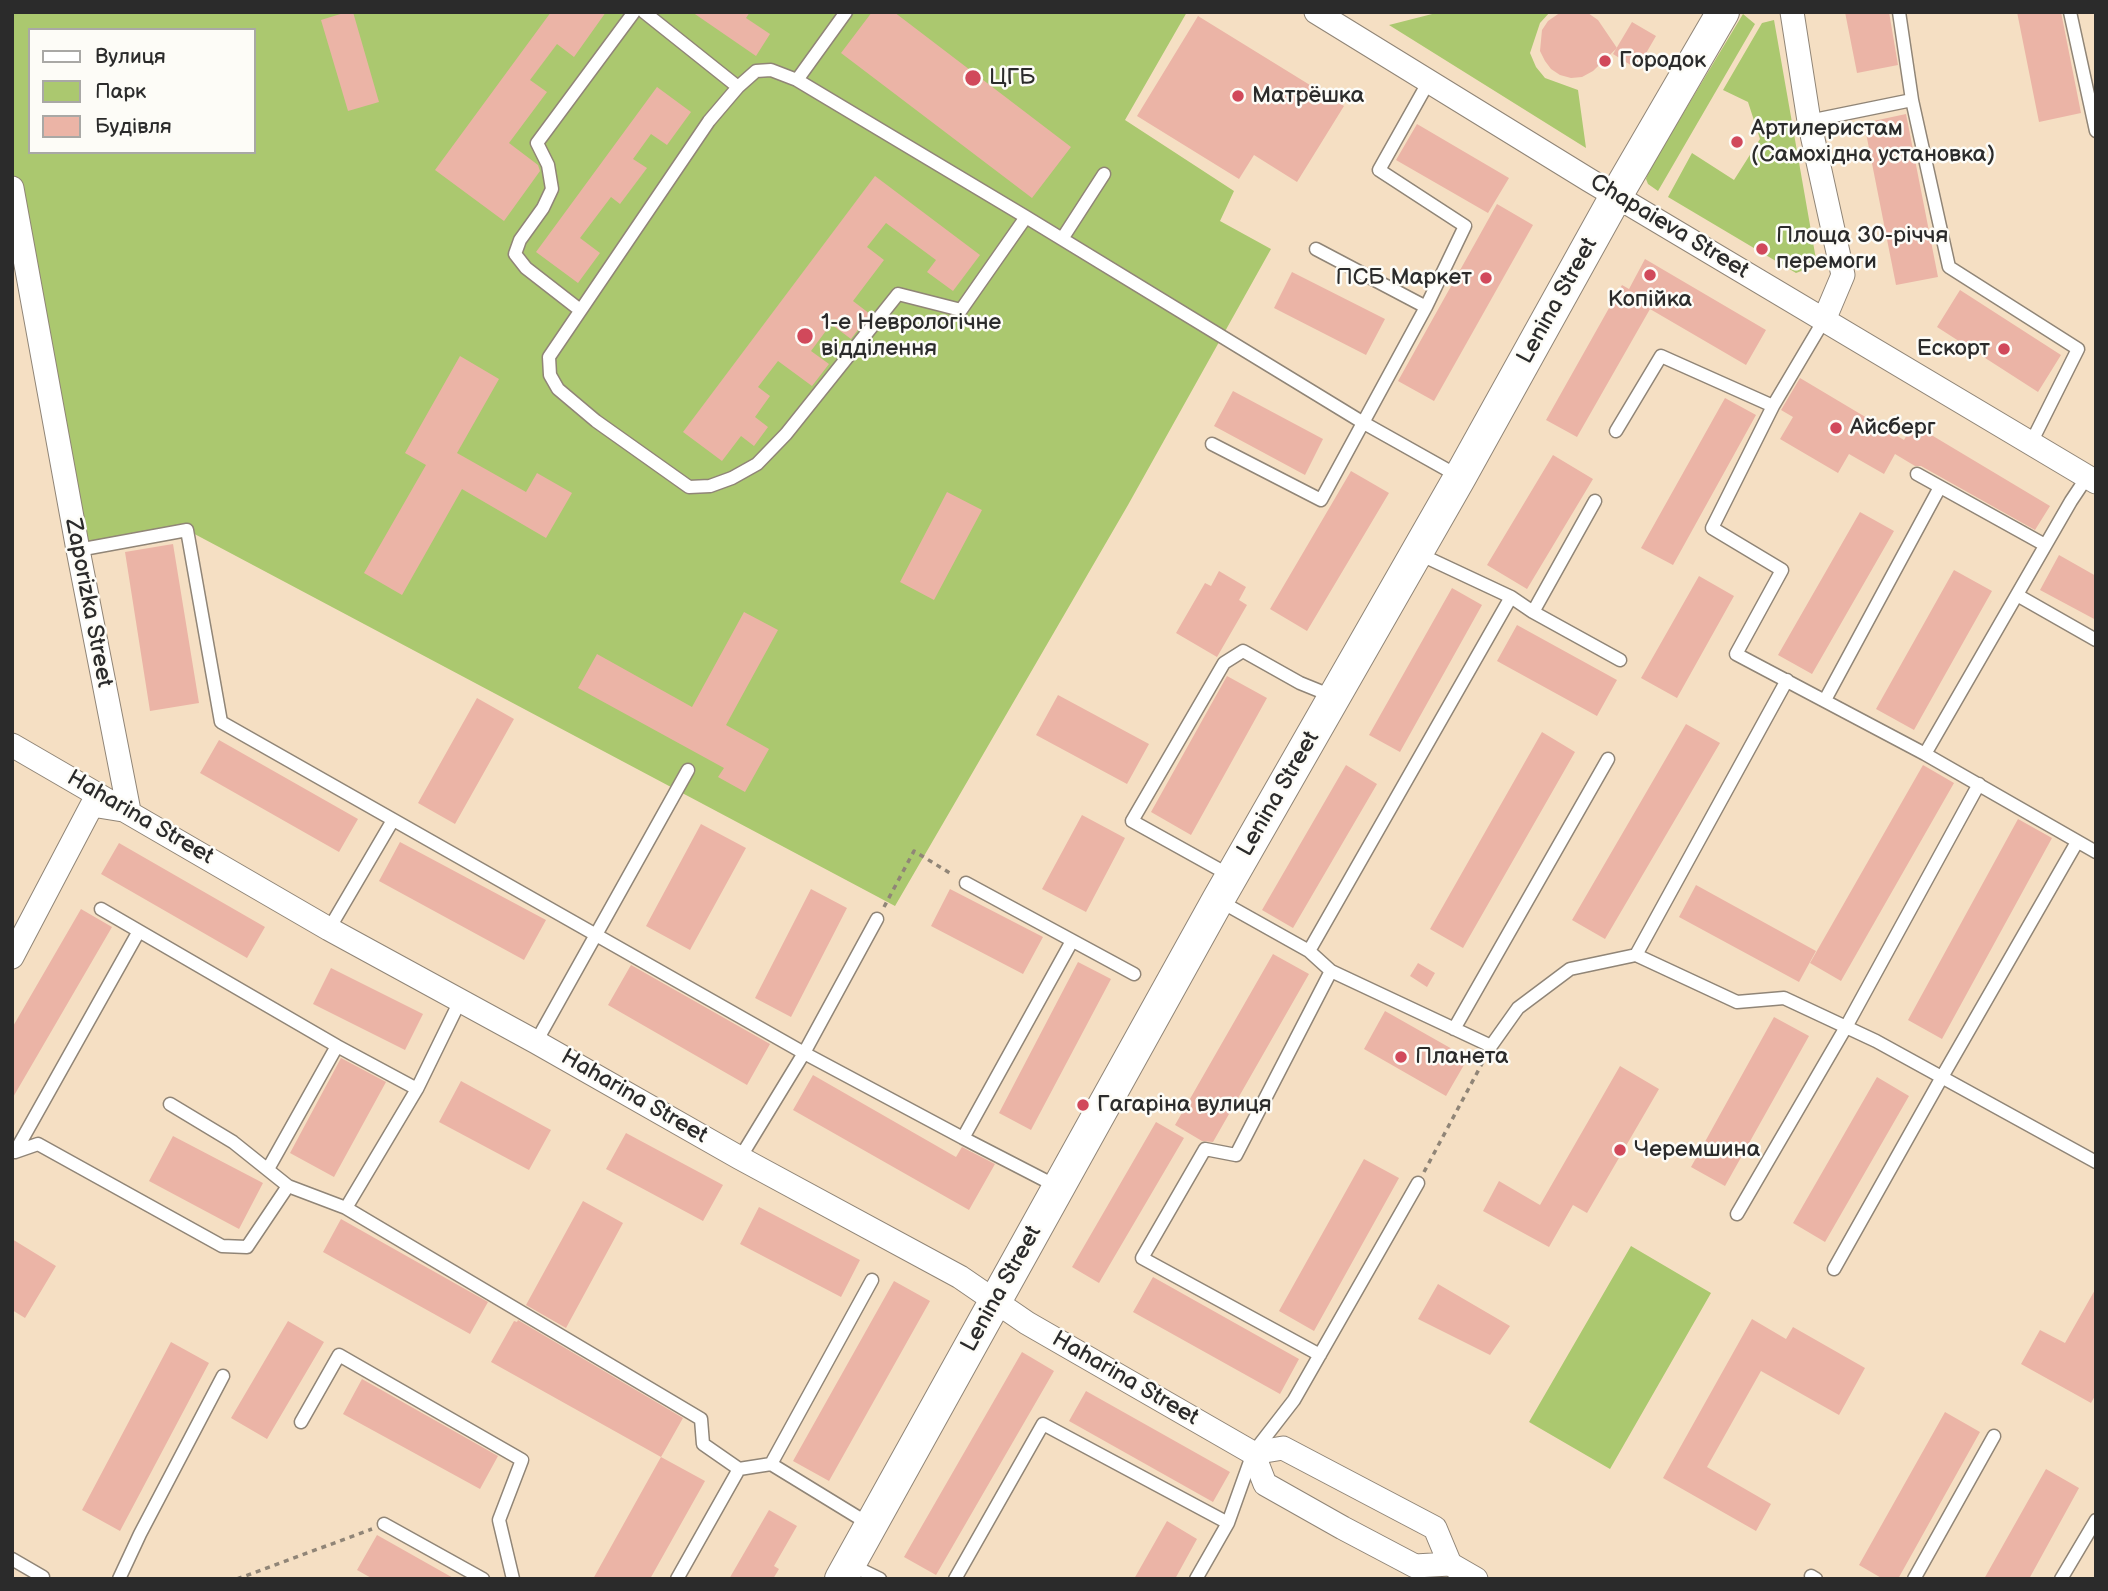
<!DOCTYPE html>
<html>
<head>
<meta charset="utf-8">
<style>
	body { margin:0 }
	#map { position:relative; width:2108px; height:1591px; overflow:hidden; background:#f5dfc3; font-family:"Balsamiq Sans",sans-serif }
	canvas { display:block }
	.frame { position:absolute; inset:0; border:14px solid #2b2b2b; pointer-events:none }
	.legend { position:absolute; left:28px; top:28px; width:228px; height:126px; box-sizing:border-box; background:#fdfcf7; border:2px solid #a9a8a5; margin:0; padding:9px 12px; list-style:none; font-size:21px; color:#2b2b2b }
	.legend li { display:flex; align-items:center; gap:14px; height:35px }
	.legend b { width:35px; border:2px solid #a9a8a5 }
</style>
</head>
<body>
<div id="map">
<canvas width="2108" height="1591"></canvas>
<div class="frame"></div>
<ul class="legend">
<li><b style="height:9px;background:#fff"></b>Вулиця</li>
<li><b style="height:19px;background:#abc86f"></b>Парк</li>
<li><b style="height:19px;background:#ebb4a6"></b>Будівля</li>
</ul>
</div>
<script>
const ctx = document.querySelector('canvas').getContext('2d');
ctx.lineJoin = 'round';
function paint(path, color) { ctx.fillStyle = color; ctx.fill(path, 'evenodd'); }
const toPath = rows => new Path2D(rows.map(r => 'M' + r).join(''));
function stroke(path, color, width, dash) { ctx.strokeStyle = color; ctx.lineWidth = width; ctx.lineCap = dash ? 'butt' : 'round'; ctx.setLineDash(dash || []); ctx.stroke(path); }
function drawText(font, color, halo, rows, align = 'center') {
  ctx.font = font + ' "Balsamiq Sans",sans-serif'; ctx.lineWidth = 5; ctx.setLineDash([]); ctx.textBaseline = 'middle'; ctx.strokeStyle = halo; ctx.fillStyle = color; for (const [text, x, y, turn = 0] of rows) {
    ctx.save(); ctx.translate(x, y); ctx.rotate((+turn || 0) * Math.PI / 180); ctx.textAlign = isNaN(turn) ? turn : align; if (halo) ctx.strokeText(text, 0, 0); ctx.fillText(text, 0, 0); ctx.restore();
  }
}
const green = toPath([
	[12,12,1187,12,1125,120,1234,191,1220,221,1271,249,1128,505,895,906,187,530,78,550,12,188],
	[30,30,254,30,254,152,30,152],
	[1440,12,1550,12,1540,23,1530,53,1536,67,1545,78,1578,90,1586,148,1389,25],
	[1743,14,1755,24,1658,191,1648,184,1646,179,1649,170],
	[1774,20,1817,265,1796,273,1668,197,1692,153,1734,180,1760,139,1748,102,1723,90,1762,23],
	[1631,1246,1711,1293,1610,1469,1529,1422]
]);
const building = toPath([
	[347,12,353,12,379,102,348,111,321,20],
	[551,12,606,12,574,57,557,44,530,80,547,92,509,143,538,165,540,171,504,221,435,170],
	[692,12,750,12,746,18,770,34,756,56],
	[872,12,894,12,1071,147,1032,198,841,53],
	[1561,12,1588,13,1598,20,1617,48,1593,71,1582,77,1571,78,1560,75,1551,69,1545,61,1540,51,1542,30,1548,21],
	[1845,12,1889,12,1898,65,1857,73],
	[2017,12,2061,12,2081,113,2039,122],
	[1198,16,1344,106,1297,182,1254,155,1239,179,1137,116],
	[1632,22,1656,36,1637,69,1613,54],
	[657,87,691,112,667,145,651,134,633,159,647,168,620,204,611,197,580,238,600,253,578,283,536,252],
	[1906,114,1938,277,1896,285,1864,123],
	[1417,124,1509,178,1488,213,1396,160],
	[875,176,980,255,953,291,927,272,936,260,886,223,867,247,884,260,853,301,870,314,851,339,831,324,811,351,829,364,812,386,778,361,758,387,770,396,755,417,768,427,754,446,741,436,722,461,683,432],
	[1497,204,1533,225,1434,401,1398,381],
	[1645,259,1766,330,1746,365,1650,309,1577,437,1546,420,1622,285,1629,289],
	[1292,272,1385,319,1366,355,1274,308],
	[1960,290,2061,355,2038,392,1937,327],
	[460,356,499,379,457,453,526,492,537,473,572,493,546,538,462,489,402,595,364,573,426,465,405,453],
	[1800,378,1904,440,1913,424,2050,506,2035,530,1921,466,1915,466,1895,454,1884,474,1849,454,1838,473,1780,439,1793,417,1781,410],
	[1233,391,1323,439,1305,475,1214,426],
	[1725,398,1756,415,1673,565,1641,548],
	[1553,455,1593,479,1527,589,1487,565],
	[1351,471,1389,493,1307,631,1270,609],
	[947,492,982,510,934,600,900,582],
	[1860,512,1894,531,1812,674,1778,655],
	[173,544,199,703,150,711,125,552],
	[2059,555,2096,576,2096,620,2040,590],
	[1954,570,1992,591,1914,730,1876,709],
	[1219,571,1246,587,1239,600,1247,605,1217,657,1176,633,1205,583,1211,586],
	[1699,576,1734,596,1677,698,1641,678],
	[1452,588,1482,605,1400,752,1369,735],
	[744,612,778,630,726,725,769,749,745,792,718,777,724,768,578,688,597,654,692,707],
	[1517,625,1617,680,1597,716,1497,661],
	[1227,676,1267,698,1191,835,1151,812],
	[1058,695,1149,744,1127,784,1036,735],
	[477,698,514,719,455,824,418,803],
	[1686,724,1720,743,1605,939,1572,920],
	[1542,732,1575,752,1463,948,1430,929],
	[219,740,358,819,339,852,200,773],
	[1346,765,1377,784,1293,928,1262,910],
	[1923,765,1954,783,1841,981,1810,963],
	[1082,815,1125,838,1086,912,1042,889],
	[2018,819,2052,838,1942,1039,1908,1020],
	[701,824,746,848,690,950,646,926],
	[400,842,546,920,524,960,379,881],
	[119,843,265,927,247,958,101,874],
	[1696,885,1816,951,1799,982,1679,917],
	[811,889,847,908,791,1017,755,998],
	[950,889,1043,937,1023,974,931,926],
	[81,909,112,927,12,1099,12,1028],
	[1273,954,1309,974,1213,1142,1202,1141,1175,1125],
	[1078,962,1111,979,1031,1130,999,1113],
	[1418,963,1435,973,1427,987,1410,976],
	[631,965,770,1044,747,1085,608,1005],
	[331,968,423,1014,405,1050,313,1004],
	[1385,1011,1468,1058,1446,1096,1364,1049],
	[1774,1017,1809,1036,1725,1186,1691,1167],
	[341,1058,386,1082,334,1177,290,1153],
	[1620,1066,1659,1089,1587,1213,1573,1205,1549,1247,1483,1211,1499,1181,1540,1205],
	[813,1075,956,1157,962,1147,995,1164,969,1210,793,1110],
	[1877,1077,1909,1096,1825,1242,1793,1223],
	[461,1081,551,1130,529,1170,439,1122],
	[1156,1122,1184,1138,1099,1283,1072,1267],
	[626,1133,723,1185,703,1221,606,1169],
	[173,1136,263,1183,239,1229,149,1181],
	[1364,1159,1399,1178,1314,1331,1279,1311],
	[583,1201,623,1223,566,1328,526,1305],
	[759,1207,860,1260,841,1297,740,1244],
	[341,1219,488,1302,470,1334,323,1252],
	[12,1239,56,1266,25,1318,12,1310],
	[1153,1277,1299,1359,1280,1394,1133,1312],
	[894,1281,930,1301,829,1481,793,1461],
	[1438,1284,1510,1326,1490,1355,1418,1319],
	[2096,1288,2096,1394,2091,1403,2021,1364,2040,1330,2065,1343],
	[1752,1319,1786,1339,1793,1327,1865,1368,1839,1415,1761,1371,1707,1467,1771,1504,1756,1531,1663,1478],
	[518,1320,683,1418,661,1457,491,1362,514,1321,517,1322],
	[288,1321,324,1342,267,1439,231,1418],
	[171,1342,209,1363,120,1531,82,1510],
	[1022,1352,1054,1371,936,1575,904,1557],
	[362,1379,498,1456,480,1489,343,1414],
	[1086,1391,1230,1472,1213,1502,1069,1421],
	[1945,1412,1980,1432,1898,1579,1883,1579,1859,1565],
	[661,1457,705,1481,650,1579,593,1579],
	[2046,1469,2079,1488,2029,1579,1984,1579],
	[769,1510,797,1526,774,1566,779,1569,773,1579,729,1579],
	[1167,1521,1197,1539,1175,1579,1134,1579],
	[377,1535,455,1579,373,1579,357,1570]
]);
const path = toPath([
	[884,907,914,851,953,875],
	[1424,1172,1485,1058],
	[237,1579,372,1529]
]);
const lane = toPath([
	[644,12,738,87],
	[846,12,797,80,1026,217,1362,422,1460,477],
	[2070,12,2096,131],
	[797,80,771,70,756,71,738,87,709,121,549,357,550,375,558,389,596,421,689,487,710,486,732,478,757,464,786,434,898,294,961,310,1026,217],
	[1912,100,1949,267,2078,349,2031,443],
	[1809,121,1912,100,1899,12],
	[1062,239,1104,174],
	[1316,249,1426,307],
	[580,310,526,268,515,254,520,240,543,208,552,189,548,165,537,143,634,12],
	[1824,320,1773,406,1712,528,1782,570,1736,654,1925,754,2096,852],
	[1616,431,1661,356,1773,406],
	[1212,444,1321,500,1426,307,1465,226,1379,170,1429,81],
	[1917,474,2045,545],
	[78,550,187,530,221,722,804,1053,963,1138],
	[1417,553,1511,597,1533,612,1620,660],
	[2017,595,2096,640],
	[1533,612,1595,501],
	[1825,700,1940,487],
	[1925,754,2071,501,2087,477],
	[1231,876,1132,821,1224,663,1243,651,1300,683,1332,696],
	[966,883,1134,974],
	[1218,900,1309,951,1331,971,1491,1046,1518,1008,1570,969,1636,955,1737,1002,1784,998,1876,1041,2096,1162],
	[101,909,337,1046,417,1089],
	[329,929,393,820],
	[1309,951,1511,597],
	[1636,955,1787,680],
	[1454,1029,1608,759],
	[536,1042,688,770],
	[170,1104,233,1142,288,1186,346,1208,701,1419,703,1444,739,1469],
	[13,1151,15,1152,139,931],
	[15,1152,38,1144,222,1246,247,1247,288,1186],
	[740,1158,804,1053,877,919],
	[268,1169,337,1046],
	[1058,1187,963,1138,1072,941],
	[346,1208,417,1089,460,1001],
	[1737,1214,1846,1027,1979,784],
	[1834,1269,1942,1077,2077,842],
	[1320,1355,1142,1258,1205,1149,1236,1155,1331,971],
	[301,1422,339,1355,522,1460,499,1520,513,1579],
	[384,1524,483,1579],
	[869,1524,771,1464,872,1280],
	[12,1559,43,1577,42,1579],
	[849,1564,880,1579],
	[1811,1576,1816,1579],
	[119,1579,140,1534,223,1376],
	[677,1579,739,1469,771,1464],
	[955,1579,1043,1424,1228,1523],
	[1196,1579,1228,1523,1253,1453,1294,1400,1418,1183],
	[1914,1579,1994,1436],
	[2061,1579,2096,1520]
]);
const street = toPath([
	[1316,12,1589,180,2096,482],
	[1792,12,1809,121,1843,275,1824,320],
	[12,188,78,550,129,811,92,805,12,957],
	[12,745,329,929,536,1042,740,1158,960,1277,1027,1323,1253,1453,1265,1484,1343,1528,1415,1566,1450,1564,1476,1579],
	[1253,1453,1283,1448,1435,1528,1450,1564]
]);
const secondary = toPath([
	[841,1579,1218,900,1460,477,1616,196,1723,12]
]);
const markers = [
	[1605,61,7,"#d1495b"],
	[973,78,9,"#d1495b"],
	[1238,96,7,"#d1495b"],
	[1737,142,7,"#d1495b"],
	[1762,249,7,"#d1495b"],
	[1650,275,7,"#d1495b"],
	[1486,278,7,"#d1495b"],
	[805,336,9,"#d1495b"],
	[2004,349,7,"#d1495b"],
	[1836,428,7,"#d1495b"],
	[1401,1057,7,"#d1495b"],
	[1083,1105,7,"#d1495b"],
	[1620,1150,7,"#d1495b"]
];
const poiNames = [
	["Городок",1619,61],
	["ЦГБ",989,78],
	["Матрёшка",1252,96],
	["Артилеристам",1751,129],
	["(Самохідна установка)",1751,155],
	["Площа 30-річчя",1776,236],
	["перемоги",1776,262],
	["ПСБ Маркет",1472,278,"right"],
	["Копійка",1650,300,"center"],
	["1-е Неврологічне",821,323],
	["відділення",821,349],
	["Ескорт",1990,349,"right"],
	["Айсберг",1850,428],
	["Планета",1415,1057],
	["Гагаріна вулиця",1097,1105],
	["Черемшина",1634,1150]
];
const streetNames = [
	["Chapaieva Street",1669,227,31],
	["Lenina Street",1558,301,-61],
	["Zaporizka Street",88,603,79],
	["Lenina Street",1279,794,-60],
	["Haharina Street",140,818,30],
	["Haharina Street",634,1097,30],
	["Lenina Street",1002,1289,-61],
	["Haharina Street",1125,1379,30]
];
paint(green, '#abc86f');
paint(building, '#ebb4a6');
stroke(lane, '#908577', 15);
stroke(street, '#908577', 25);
stroke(secondary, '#908577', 34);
stroke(path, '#908577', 3.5, [5, 5]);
stroke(lane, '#fff', 12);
stroke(street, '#fff', 23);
stroke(secondary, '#fff', 32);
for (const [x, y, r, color] of markers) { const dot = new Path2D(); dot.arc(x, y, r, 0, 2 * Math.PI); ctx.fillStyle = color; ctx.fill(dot); stroke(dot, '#fdfcf7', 2.5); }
drawText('23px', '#2b2b2b', '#fdfcf7', poiNames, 'left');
drawText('23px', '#2b2b2b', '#fdfcf7', streetNames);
</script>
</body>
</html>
